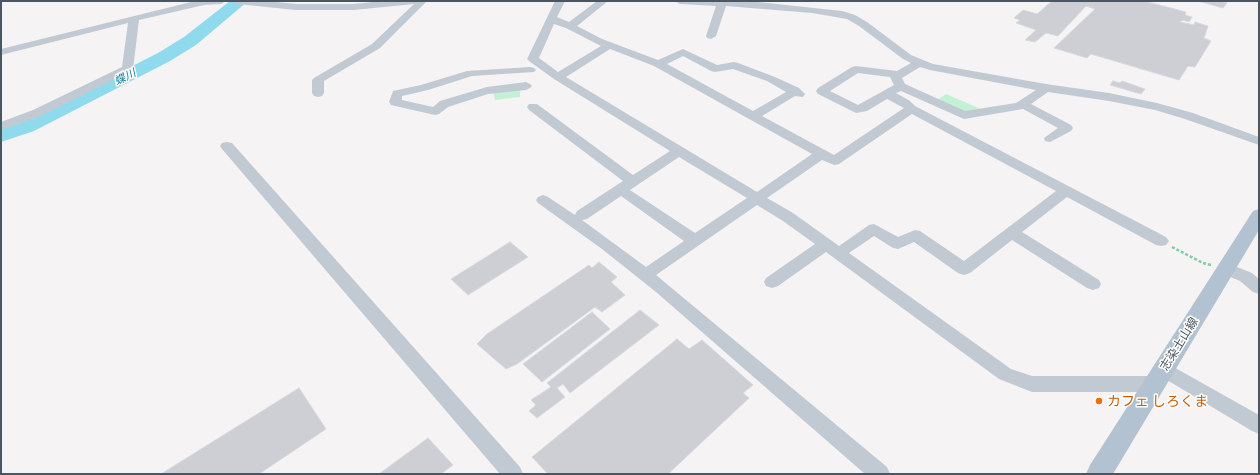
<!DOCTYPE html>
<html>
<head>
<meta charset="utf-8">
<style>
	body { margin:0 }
	#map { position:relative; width:1260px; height:475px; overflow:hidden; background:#f5f3f3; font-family:"Exo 2",sans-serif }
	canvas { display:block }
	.frame { position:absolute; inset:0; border:2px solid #4a5661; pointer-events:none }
</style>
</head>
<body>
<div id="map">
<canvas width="1260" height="475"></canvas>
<div class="frame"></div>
</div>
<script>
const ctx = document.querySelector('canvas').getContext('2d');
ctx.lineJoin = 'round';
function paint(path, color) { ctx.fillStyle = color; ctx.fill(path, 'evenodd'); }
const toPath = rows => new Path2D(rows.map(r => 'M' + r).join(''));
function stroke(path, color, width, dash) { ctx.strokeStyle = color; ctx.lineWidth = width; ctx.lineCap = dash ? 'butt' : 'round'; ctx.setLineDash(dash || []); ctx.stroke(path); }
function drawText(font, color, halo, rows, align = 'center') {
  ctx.font = font + ' "Exo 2","Noto Sans JP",sans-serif'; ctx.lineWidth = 3; ctx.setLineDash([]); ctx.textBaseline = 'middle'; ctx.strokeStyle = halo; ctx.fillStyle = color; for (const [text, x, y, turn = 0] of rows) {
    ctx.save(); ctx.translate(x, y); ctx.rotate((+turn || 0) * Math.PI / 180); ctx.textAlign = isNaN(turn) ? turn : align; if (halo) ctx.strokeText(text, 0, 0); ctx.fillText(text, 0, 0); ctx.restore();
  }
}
const green = toPath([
	[516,89,520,91,520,97,495,100,493,92],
	[946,94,981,109,968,113,936,101]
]);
const river = toPath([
	[230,1,248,1,196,45,170,61,34,131,1,142,1,129,20,123,158,53,184,37,230,1]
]);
const building = toPath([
	[1052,1,1144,1,1186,12,1185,15,1192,17,1189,22,1183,20,1180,22,1194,25,1195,22,1208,26,1204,38,1211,41,1195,67,1188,66,1179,80,1091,54,1087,58,1054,48,1095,9,1086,6,1058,36,1046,33,1035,42,1025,40,1036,30,1016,23,1020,20,1014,18,1023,10,1037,14,1052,1],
	[1198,1,1221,1,1227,3,1223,8,1198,1],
	[1113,81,1120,83,1122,81,1145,89,1141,94,1110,85,1113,81],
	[510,242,528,257,468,295,451,279,510,242],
	[599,262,617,277,611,282,625,295,602,312,595,307,517,364,506,369,477,344,487,334,589,265,592,268,599,262],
	[640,310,659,325,570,393,563,384,557,388,565,397,537,418,529,411,536,405,531,400,551,387,547,383,640,310],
	[592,312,610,329,542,382,523,364,592,312],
	[677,339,689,349,702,340,753,385,743,393,749,398,668,474,548,474,532,457,677,339],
	[299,388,326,429,259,474,161,474,299,388],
	[428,438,453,465,441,474,379,474,428,438]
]);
const path = toPath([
	[1172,247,1203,263,1211,265]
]);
const minor = toPath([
	[195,1,226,1,221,4,204,5,139,20,133,69,131,71,41,116,1,130,1,122,33,110,122,67,128,23,1,55,1,49,195,1],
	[232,1,266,1,296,4,354,4,383,1,427,1,380,48,324,81,324,93,322,96,318,97,314,96,312,93,312,80,314,78,372,44,414,4,354,10,296,10,237,4,232,1],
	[555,1,565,1,557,17,569,22,597,1,608,1,577,26,602,39,658,60,683,49,717,65,734,62,738,63,775,77,799,88,805,94,803,97,795,96,762,116,834,155,904,108,887,99,867,111,856,113,818,94,816,91,818,88,852,67,856,66,897,71,911,63,903,59,859,26,847,19,812,13,726,6,716,36,711,39,707,38,706,36,716,6,680,4,675,1,758,2,842,11,855,15,867,22,911,55,933,64,1046,84,1109,93,1157,103,1193,113,1259,137,1259,145,1185,119,1155,110,1109,101,1048,92,1031,104,1071,125,1073,128,1071,131,1050,142,1045,141,1044,138,1058,128,1023,109,964,119,901,91,896,93,910,101,915,106,1166,237,1169,241,1166,245,1161,246,1156,245,1067,197,1022,232,1099,280,1101,284,1099,288,1093,290,1087,288,1012,240,970,273,964,275,958,273,914,242,898,249,893,248,874,236,849,253,1011,369,1032,376,1154,376,1160,378,1163,384,1160,390,1154,392,1032,392,999,379,826,252,778,286,772,288,766,286,764,282,766,278,815,244,783,221,757,205,656,275,887,467,890,474,865,474,656,292,602,249,538,203,536,200,538,197,543,195,548,197,575,215,577,211,623,181,529,110,527,107,529,104,537,104,633,175,670,151,554,79,529,61,527,59,530,53,555,1],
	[554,24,566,28,601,46,558,72,539,58,554,24],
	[610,49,654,66,812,154,757,192,566,77,610,49],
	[683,56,711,71,715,72,733,69,767,81,786,92,753,111,667,64,683,56],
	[920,67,930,70,1036,90,1016,103,965,111,905,84,902,78,920,67],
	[858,73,890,77,894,85,858,105,830,91,858,73],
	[912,114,1056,191,964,261,920,231,915,230,898,237,874,224,869,225,839,246,793,213,767,198,822,160,834,165,839,164,912,114],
	[679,157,747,198,695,233,630,190,679,157],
	[621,196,684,241,646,267,582,220,587,219,621,196],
	[530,67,534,68,536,70,534,72,472,76,428,90,402,96,402,100,433,107,440,101,487,87,526,82,530,84,532,86,530,88,526,90,488,94,448,107,439,114,435,115,395,106,391,105,389,102,393,91,421,85,467,71,530,67],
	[227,142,232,143,520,467,523,474,500,474,222,149,220,146,222,143,227,142],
	[1227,263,1252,273,1259,279,1259,294,1253,292,1240,281,1221,273,1219,269,1221,265,1227,263],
	[1163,361,1259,415,1259,434,1252,431,1157,374,1154,369,1157,364,1163,361]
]);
const major = toPath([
	[1259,209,1259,230,1113,474,1086,474,1090,465,1253,211,1259,209]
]);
const markers = [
	[1099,401,4,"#e8710a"]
];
const farWaternames = [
	["蝶川",125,77,-27]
];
const streetNames = [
	["志染土山線",1179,344,-58]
];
const nearFoodnames = [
	["カフェ しろくま",1107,401]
];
paint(green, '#c3f1d5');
paint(river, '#90daee');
paint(building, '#cdcfd5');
stroke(building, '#d7d9de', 1);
stroke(path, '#7ad0a6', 2.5, [3, 2]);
paint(minor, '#c1cad2');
paint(major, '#b3c2d1');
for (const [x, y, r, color] of markers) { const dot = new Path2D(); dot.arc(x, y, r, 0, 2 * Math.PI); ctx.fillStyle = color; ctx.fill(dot); stroke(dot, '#fff', 1.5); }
drawText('italic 11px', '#0c7c9b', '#fff', farWaternames);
drawText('12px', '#4a5661', '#fff', streetNames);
drawText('14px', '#c56008', '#fff', nearFoodnames, 'left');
</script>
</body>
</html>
